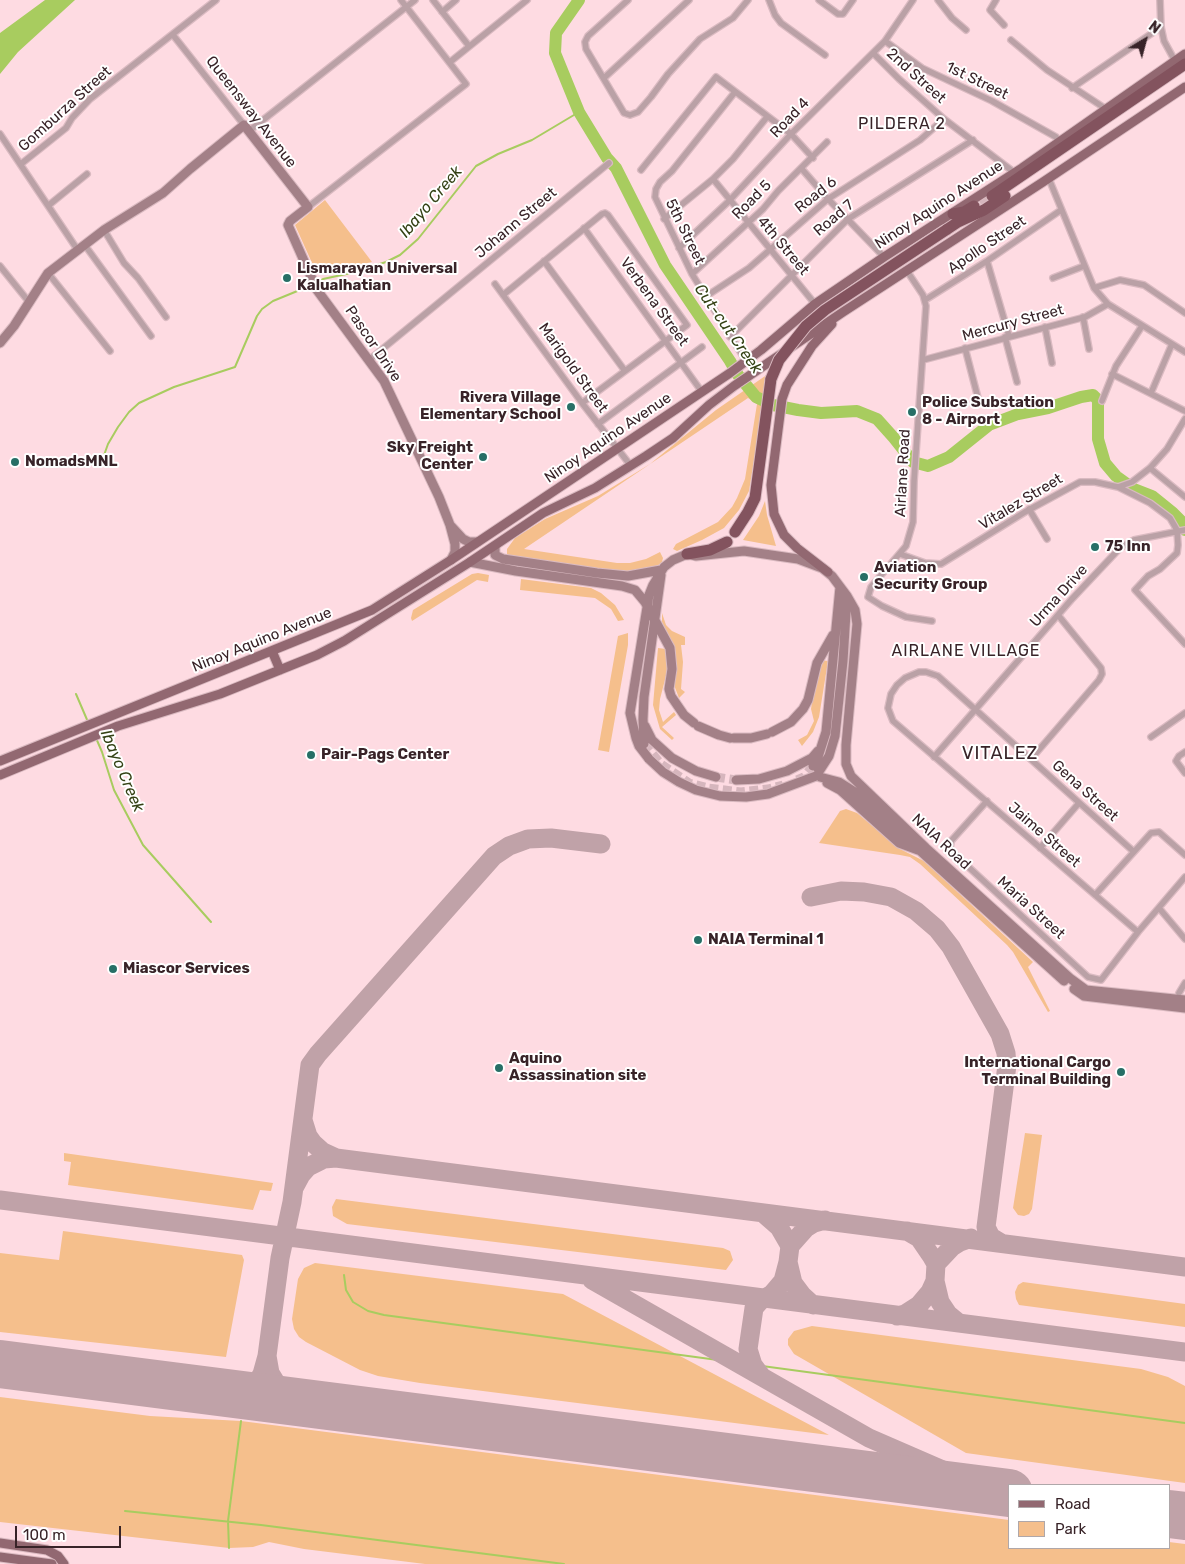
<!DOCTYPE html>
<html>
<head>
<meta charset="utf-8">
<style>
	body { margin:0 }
	#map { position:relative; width:1185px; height:1564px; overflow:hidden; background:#fedbe2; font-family:Rubik,sans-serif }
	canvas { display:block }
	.legend { position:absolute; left:1008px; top:1484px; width:162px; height:65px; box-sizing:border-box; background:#fff; border:1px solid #afa7a9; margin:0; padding:6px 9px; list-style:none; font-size:15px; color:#382328 }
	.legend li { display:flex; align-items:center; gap:10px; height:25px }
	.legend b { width:25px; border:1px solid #afa7a9 }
	.north { position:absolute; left:1120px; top:15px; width:50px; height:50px; -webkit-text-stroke:4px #fff; paint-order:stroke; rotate:37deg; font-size:14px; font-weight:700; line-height:20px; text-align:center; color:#382328 }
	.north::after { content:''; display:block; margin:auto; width:18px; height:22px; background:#382328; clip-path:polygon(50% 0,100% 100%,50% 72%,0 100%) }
	.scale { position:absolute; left:15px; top:1526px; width:106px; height:22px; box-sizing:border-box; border:2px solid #382328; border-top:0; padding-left:6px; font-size:15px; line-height:18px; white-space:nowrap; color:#382328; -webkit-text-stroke:4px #fff; paint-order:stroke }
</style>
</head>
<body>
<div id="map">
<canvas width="1185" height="1564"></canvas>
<ul class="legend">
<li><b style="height:6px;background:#926871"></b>Road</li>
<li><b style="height:14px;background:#f5bf8c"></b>Park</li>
</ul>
<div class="north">N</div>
<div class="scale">100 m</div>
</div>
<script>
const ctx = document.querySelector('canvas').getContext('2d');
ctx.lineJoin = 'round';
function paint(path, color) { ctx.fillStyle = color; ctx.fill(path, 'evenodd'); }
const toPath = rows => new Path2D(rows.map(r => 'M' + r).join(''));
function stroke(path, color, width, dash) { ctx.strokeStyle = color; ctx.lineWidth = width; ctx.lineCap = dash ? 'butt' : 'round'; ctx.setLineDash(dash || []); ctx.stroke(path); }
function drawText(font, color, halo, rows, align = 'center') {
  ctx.font = font + ' Rubik,sans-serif'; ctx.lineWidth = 4; ctx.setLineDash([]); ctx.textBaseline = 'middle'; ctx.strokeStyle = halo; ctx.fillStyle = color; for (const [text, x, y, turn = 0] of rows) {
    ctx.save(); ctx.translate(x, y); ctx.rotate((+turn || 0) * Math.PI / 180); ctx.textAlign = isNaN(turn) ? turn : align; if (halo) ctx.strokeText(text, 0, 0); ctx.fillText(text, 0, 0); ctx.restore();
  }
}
const green = toPath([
	[325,200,372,262,317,274,295,225],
	[768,374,749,491,739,510,724,528,702,540,677,551,673,549,676,544,718,522,732,507,737,498,745,479,757,404,748,398,524,549,617,563,630,563,646,559,660,552,663,558,662,562,656,567,636,574,509,557,507,554,507,549,515,538,545,519,598,496,650,464,716,410],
	[765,501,767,515,776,546,743,540,759,516],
	[478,573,489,575,488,582,477,580,412,621,411,618,413,610,472,574],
	[521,579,591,588,601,593,615,605,624,620,618,621,611,609,595,598,520,590],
	[662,613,666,625,672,631,685,637,685,645,681,645,683,662,681,689,685,692,679,698,674,685,676,663,673,646,662,622],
	[628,633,628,645,609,752,598,750,618,636],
	[658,648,666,649,668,668,660,699,659,710,663,722,674,712,676,715,662,727,674,738,672,740,660,729,653,705],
	[820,660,828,661,819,717,813,732,802,746,798,740,807,735,814,721,811,709,817,668],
	[846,809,857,813,900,849,924,861,1033,962,1028,967,1050,1011,1048,1012,1013,952,1007,945,920,864,910,857,900,855,819,843,840,811],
	[1025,1133,1042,1135,1032,1209,1029,1214,1024,1216,1018,1215,1013,1208],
	[64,1153,273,1183,271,1191,260,1190,253,1210,68,1185,71,1162,64,1161],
	[336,1199,723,1248,730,1251,733,1260,726,1270,347,1224,333,1216,332,1207],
	[63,1231,242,1255,244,1260,226,1357,0,1332,0,1253,59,1260],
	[315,1263,563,1294,829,1435,420,1383,378,1376,360,1370,306,1342,299,1337,294,1329,292,1319,298,1279,304,1268],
	[1023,1282,1185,1304,1185,1327,1019,1305,1016,1299,1015,1292,1018,1285],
	[812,1326,1141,1369,1168,1377,1185,1386,1185,1483,966,1453,794,1354,788,1345,788,1339,794,1331],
	[0,1397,150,1416,241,1421,1009,1520,1009,1548,1169,1548,1169,1542,1185,1544,1185,1564,425,1564,304,1549,269,1542,253,1547,229,1548,0,1522]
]);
const water = toPath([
	[45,0,75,0,18,52,0,74,0,33]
]);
const stream = toPath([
	[316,283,323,279,351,273,386,262,400,255,418,239,476,166,498,154,532,140,579,112],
	[103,458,108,444,118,427,129,412,139,403,174,387,235,367,257,316,262,309,273,301,312,285],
	[76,694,88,722],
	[96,738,102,752,114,790,143,845,211,922],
	[344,1275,346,1290,353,1302,368,1311,384,1315,1185,1423],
	[125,1511,261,1525,564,1564],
	[229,1548,228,1521,241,1421]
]);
const river = toPath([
	[579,0,556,33,555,53,579,112,607,158,616,168,665,265,730,361,738,375,756,397,773,405,798,410,821,413,857,411,877,419,894,438,913,462,928,466,949,457,989,425,1018,414,1048,408,1081,397,1093,395,1098,400,1098,439,1105,463,1116,476,1134,489,1152,496,1173,513,1183,523,1185,530]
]);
const taxiway = toPath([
	[811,897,841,891,864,892,891,897,916,911,937,929,951,947,1000,1034,1006,1053,1007,1065,986,1227,991,1237,1001,1243],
	[303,1120,308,1136,313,1143,323,1152,336,1158],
	[294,1188,301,1175,308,1167,324,1159,336,1158,1185,1267],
	[0,1200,1185,1352],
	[592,1280,869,1438,945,1471,1009,1491],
	[813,1305,802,1295,793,1283,788,1262,790,1246,806,1228,814,1223,825,1220],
	[897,1316,905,1314,919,1305,930,1292,935,1281,936,1264,932,1257,919,1238,907,1231],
	[959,1323,948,1314,940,1302,935,1281,936,1264,952,1247,960,1242,971,1238],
	[762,1377,753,1365,748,1349,754,1308,760,1301,772,1294,783,1281,788,1262,790,1246,779,1227,763,1213],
	[226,1393,240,1392,257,1382,262,1374,267,1356],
	[315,1404,292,1396,278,1386,270,1373,267,1356,280,1258,292,1202,310,1065,318,1054,494,856,509,846,528,839,551,838,601,844]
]);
const runway = toPath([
	[0,1364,1009,1493],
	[1169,1514,1185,1516]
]);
const secondaryTunnel = toPath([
	[644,744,661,764,689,783,708,788,741,792,768,789,783,785],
	[716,777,736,780],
	[797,780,804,777,813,766]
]);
const highwayTunnel = toPath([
	[980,203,992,196]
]);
const street = toPath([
	[433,0,469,46],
	[628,0,588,36,585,42,586,49,624,113,630,115,638,112,651,97,668,74,700,39,733,18,748,0],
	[769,0,775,15,781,23,825,55],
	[819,0,838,14,843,14,853,0],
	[938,0,952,18,966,30],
	[996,0,990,10,1004,25],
	[1160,0,1161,27,1164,41,1175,61],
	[442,12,456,0],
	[173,35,244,125],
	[1011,40,1047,70,1106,109],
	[885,41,922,68,992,101,1056,137,1059,142],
	[873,53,899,79,944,119,1015,173],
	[450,62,527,0],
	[604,78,689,0],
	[1072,88,1161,27],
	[735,92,672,171,660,182,656,189,655,197,692,274,746,361],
	[249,131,415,0],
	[0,134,77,249],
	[21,164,66,128,72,118,90,99,216,0],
	[801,168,828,199,884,257],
	[641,170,716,77,791,134,813,158],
	[713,179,815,304],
	[1049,179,1094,288,1108,304,1185,352],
	[49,205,87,174],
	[308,207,466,84,401,0],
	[664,219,713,179,733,159,767,117],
	[584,228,702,392],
	[104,230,124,263,138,278,166,317],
	[84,244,151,336],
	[679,248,729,201,791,134,885,41,913,0],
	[544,261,625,371],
	[987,261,1009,336],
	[0,266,29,302],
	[907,271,923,295,926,306,914,481,913,522,906,546,871,587,868,597,882,606,906,617,932,621],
	[48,273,110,351],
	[692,274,763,209,778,191,827,142],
	[1053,278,1084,266],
	[495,284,582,403,631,466],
	[1094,288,1120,280,1144,285,1185,313],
	[503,295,602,214,605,213,608,215,687,325,582,403],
	[705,297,749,268,828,199,920,140,944,119],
	[925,300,987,261,1061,210],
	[1083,317,1089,349],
	[1045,327,1052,363],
	[730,337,848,219,973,140],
	[1005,337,1017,382],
	[965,348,978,398],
	[369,360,609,163],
	[923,360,1085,317,1108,304],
	[1112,374,1185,411],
	[1151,393,1172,344],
	[1102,401,1116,366,1142,326],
	[598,424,702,347],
	[1150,468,1185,497],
	[1118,487,1132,482,1150,468,1167,449,1185,419],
	[1029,509,1047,539],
	[900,554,925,563,941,564,1025,512,1080,482,1095,482,1118,487,1150,503,1170,518,1177,530,1178,545,1177,553,1160,569,1148,576,1135,590,1185,644],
	[1151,737,1185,713],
	[1185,752,1179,756,1176,761,1185,773],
	[934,757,1071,600,1120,548,1134,540,1185,530],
	[1031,759,1099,680,1102,674,1101,668,1058,615],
	[987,801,951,841,950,850,1088,977,1101,980,1138,932,1185,877],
	[1040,848,1079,803],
	[1133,851,938,676,926,672,919,672,905,678,897,685,891,694,888,708,893,721,1138,932],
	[1095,895,1151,833,1159,832,1185,855],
	[1159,908,1185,939],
	[1179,993,1185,983]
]);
const secondary = toPath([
	[0,343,14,326,48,273,104,230,163,193,190,169,244,125,308,207,290,221,288,225,317,290,384,381,439,497,450,525,455,544,455,552,451,560],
	[451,526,463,539,469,542,477,542],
	[495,546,495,555,503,559,597,573,628,576,661,570],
	[470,562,516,571,622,586,635,590,645,602,670,648,672,669,669,689,671,696,684,715,694,723],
	[847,597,843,661,835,736,829,756,816,776,839,782,855,792,1064,981],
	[645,726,652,740,672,758,696,771,716,777],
	[698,726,719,735,730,738],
	[772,732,791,722,803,709,808,700,817,663,833,635],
	[734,738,751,738,767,734],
	[644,744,643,719,644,697,661,575],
	[649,759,639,746,636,738,630,713,649,595,653,585,664,567,673,560,687,554,696,556,744,551,798,559,822,568,832,576,847,596,855,610,857,624,846,745,846,764,851,776,926,848,1071,979,1086,990,1185,1000],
	[813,766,817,760,826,732,840,587],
	[736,780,759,779,787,771,812,758,818,751],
	[827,783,840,790,899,843,918,850],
	[1074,989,1084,996,1185,1008]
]);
const primary = toPath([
	[828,572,797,548,784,535,774,514,771,485,782,399,787,385,812,346,832,324],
	[272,651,280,670],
	[0,761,372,610,451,560,730,373,761,350,815,304,884,257,1022,168,1185,54],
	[0,775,118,726,220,694,317,655,344,641,470,562,543,513,595,488,646,456,673,438,709,405,734,386,843,312,1043,182,1185,87],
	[0,1543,47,1550,58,1556,64,1564],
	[0,1557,52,1564]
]);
const highway = toPath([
	[992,196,1185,64],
	[953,214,964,212,974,206],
	[946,230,958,222,984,210,1005,196],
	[735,532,748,512,755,498,771,379],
	[687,554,710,550,727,542]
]);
const secondaryBridge = toPath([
	[649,759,663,772,679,782,696,790,720,796,746,797,768,794,816,776]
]);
const highwayBridge = toPath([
	[771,379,779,360,806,326,825,310,946,230]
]);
const markers = [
	[287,278,5,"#276f66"],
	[571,407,5,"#276f66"],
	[912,412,5,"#276f66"],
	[483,457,5,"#276f66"],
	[15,462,5,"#276f66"],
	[1095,547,5,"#276f66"],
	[864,577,5,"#276f66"],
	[311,755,5,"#276f66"],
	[698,940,5,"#276f66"],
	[113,969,5,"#276f66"],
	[499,1068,5,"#276f66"],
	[1121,1072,5,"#276f66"]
];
const streetNames = [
	["2nd Street",916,76,42],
	["1st Street",977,81,26],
	["Gomburza Street",65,109,-42],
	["Queensway Avenue",251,112,52],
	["Road 4",790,118,-46],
	["Road 6",816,195,-38],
	["Road 5",752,200,-45],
	["Ninoy Aquino Avenue",939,205,-33],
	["Road 7",834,218,-40],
	["Johann Street",516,223,-40],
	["5th Street",685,232,64],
	["Apollo Street",987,245,-34],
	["4th Street",783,246,50],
	["Verbena Street",654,302,54],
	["Mercury Street",1013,323,-15],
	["Pascor Drive",373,344,56],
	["Marigold Street",573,368,54],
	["Ninoy Aquino Avenue",608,438,-34],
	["Airlane Road",903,473,-87],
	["Vitalez Street",1021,502,-31],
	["Urma Drive",1059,596,-48],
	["Ninoy Aquino Avenue",262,640,-22],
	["Gena Street",1085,791,42],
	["Jaime Street",1044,835,41],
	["NAIA Road",941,842,43],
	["Maria Street",1031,908,42]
];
const poiNames = [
	["Lismarayan Universal",297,269],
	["Kalualhatian",297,286],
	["Rivera Village",561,398,"right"],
	["Elementary School",561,415,"right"],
	["Police Substation",922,403],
	["8 - Airport",922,420],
	["Sky Freight",473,448,"right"],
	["Center",473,465,"right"],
	["NomadsMNL",25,462],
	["75 Inn",1105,547],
	["Aviation",874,568],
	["Security Group",874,585],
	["Pair-Pags Center",321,755],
	["NAIA Terminal 1",708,940],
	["Miascor Services",123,969],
	["Aquino",509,1059],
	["Assassination site",509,1076],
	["International Cargo",1111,1063,"right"],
	["Terminal Building",1111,1080,"right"]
];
const neighbourhoodNames = [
	["PILDERA 2",902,124],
	["AIRLANE VILLAGE",966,651]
];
const waterNames = [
	["Ibayo Creek",431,202,-50],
	["Cut-cut Creek",728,329,55],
	["Ibayo Creek",122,771,67]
];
const quarterNames = [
	["VITALEZ",1000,754]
];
paint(green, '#f5bf8c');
paint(water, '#a8cc5f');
stroke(stream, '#a8cc5f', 2);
stroke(river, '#a8cc5f', 12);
stroke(taxiway, '#c0a2a8', 19);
stroke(runway, '#c0a2a8', 48);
stroke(secondaryTunnel, '#d6b6bd', 9, [9, 4.5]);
stroke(highwayTunnel, '#d6b6bd', 11, [11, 5.5]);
stroke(street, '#dabac1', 8);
stroke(secondary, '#dabac1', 11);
stroke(primary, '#dabac1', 11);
stroke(highway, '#dabac1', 13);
stroke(street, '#baa1a6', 5.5);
stroke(secondary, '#a38087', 9);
stroke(primary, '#926871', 9);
stroke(highway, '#83535e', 11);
stroke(secondaryBridge, '#dabac1', 11, []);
stroke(highwayBridge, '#dabac1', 13, []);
stroke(secondaryBridge, '#a38087', 9);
stroke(highwayBridge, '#83535e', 11);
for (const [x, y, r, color] of markers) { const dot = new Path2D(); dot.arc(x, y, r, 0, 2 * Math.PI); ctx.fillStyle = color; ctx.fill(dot); stroke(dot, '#fff', 2); }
drawText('15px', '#382328', '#fff', streetNames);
drawText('bold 15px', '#382328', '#fff', poiNames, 'left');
ctx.letterSpacing = '1px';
drawText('16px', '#382328', '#fff', neighbourhoodNames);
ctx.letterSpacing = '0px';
drawText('italic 16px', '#344215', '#fff', waterNames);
ctx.letterSpacing = '1px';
drawText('18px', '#382328', '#fff', quarterNames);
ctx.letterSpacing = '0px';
</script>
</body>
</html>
